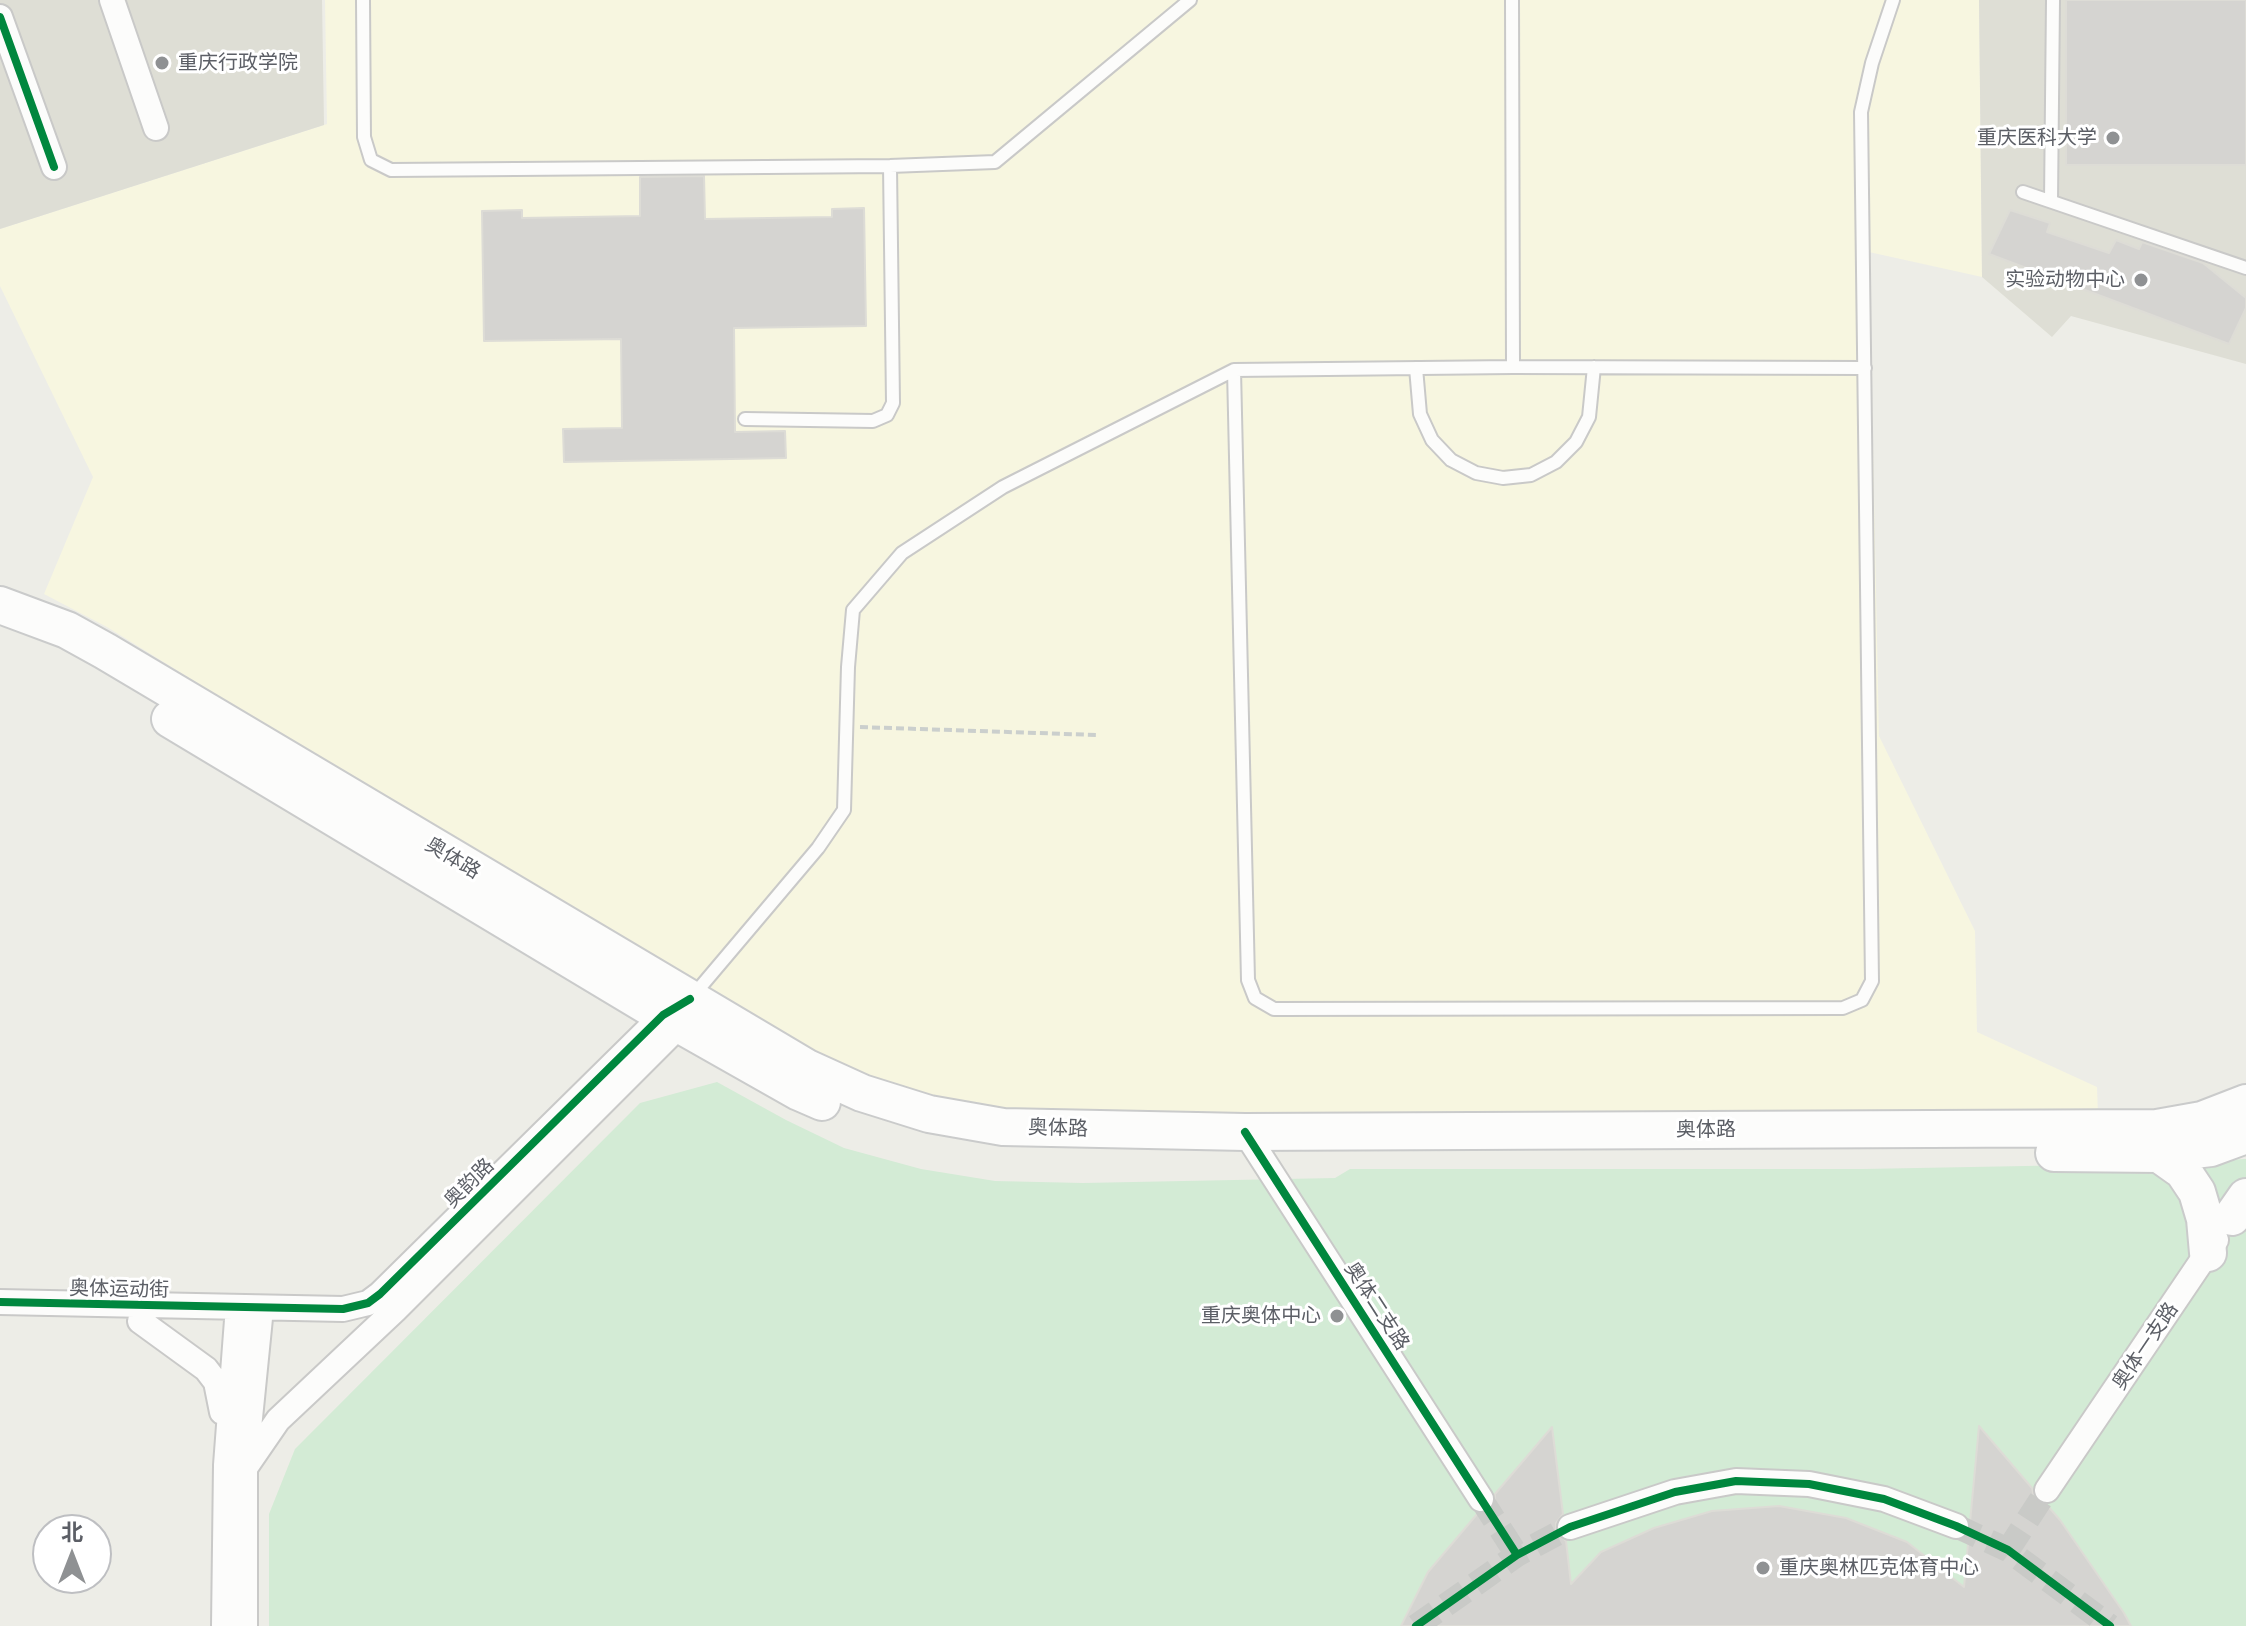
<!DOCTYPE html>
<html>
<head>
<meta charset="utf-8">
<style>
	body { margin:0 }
	#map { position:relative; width:2246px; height:1626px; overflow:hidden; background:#edede7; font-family:Lato,"Noto Sans SC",sans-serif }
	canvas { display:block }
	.north { position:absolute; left:32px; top:1514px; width:80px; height:80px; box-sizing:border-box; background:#fff; border:2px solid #bebfc2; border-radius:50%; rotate:0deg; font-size:22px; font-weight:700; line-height:32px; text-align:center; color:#5c5f66 }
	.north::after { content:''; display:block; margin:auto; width:28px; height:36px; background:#8f9193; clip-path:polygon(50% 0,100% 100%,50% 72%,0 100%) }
</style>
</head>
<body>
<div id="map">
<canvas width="2246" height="1626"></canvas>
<div class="north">北</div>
</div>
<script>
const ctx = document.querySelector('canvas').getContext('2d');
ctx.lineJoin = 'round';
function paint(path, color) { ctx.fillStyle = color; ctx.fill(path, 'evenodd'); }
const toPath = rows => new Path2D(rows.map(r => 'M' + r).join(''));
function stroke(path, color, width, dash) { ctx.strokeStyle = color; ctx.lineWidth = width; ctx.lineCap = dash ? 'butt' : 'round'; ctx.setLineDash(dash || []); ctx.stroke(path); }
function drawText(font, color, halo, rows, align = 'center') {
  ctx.font = font + ' Lato,"Noto Sans SC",sans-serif'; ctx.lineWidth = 6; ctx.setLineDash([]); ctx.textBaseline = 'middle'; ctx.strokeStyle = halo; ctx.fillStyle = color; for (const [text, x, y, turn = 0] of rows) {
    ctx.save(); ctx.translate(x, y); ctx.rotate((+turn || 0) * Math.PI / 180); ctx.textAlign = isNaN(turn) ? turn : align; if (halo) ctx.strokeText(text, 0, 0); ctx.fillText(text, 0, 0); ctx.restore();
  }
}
const commercial = toPath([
	[325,0,1979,0,1982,277,1869,252,1879,736,1975,931,1977,1032,2097,1087,2098,1114,1089,1117,1006,1114,931,1097,866,1077,811,1054,648,962,107,627,44,594,93,477,0,286,0,229,327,124]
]);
const education = toPath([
	[0,0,322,0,324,125,0,229],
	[1979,0,2246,0,2246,364,2071,316,2052,337,1982,277]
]);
const green = toPath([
	[717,1082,786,1120,844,1148,921,1169,995,1181,1083,1183,1335,1178,1350,1169,1863,1169,2133,1164,2246,1159,2246,1626,269,1626,269,1514,295,1449,640,1103]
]);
const building = toPath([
	[2066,0,2246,0,2246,165,2066,165,2066,0],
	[704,176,705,219,832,217,832,209,864,208,866,326,734,328,735,432,785,431,786,458,564,462,563,429,622,428,621,339,484,341,482,211,522,210,522,218,640,216,640,177,704,176],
	[2010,210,2050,223,2047,232,2109,253,2116,240,2139,249,2142,242,2203,263,2246,298,2246,308,2229,344,1989,254,2010,210],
	[1979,1426,2032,1488,2034,1497,2039,1503,2047,1505,2060,1520,2124,1613,2131,1626,1401,1626,1428,1572,1478,1513,1488,1512,1494,1507,1495,1494,1552,1427,1563,1514,1556,1523,1556,1531,1566,1541,1571,1584,1601,1552,1654,1528,1712,1511,1779,1506,1846,1518,1907,1542,1964,1587,1979,1426]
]);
const minorTunnel = toPath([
	[1481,1499,1517,1555],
	[1956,1526,2008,1550,2110,1626],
	[2008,1550,2047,1490],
	[1416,1626,1517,1555,1570,1527]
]);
const path = toPath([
	[860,727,1097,735]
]);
const service = toPath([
	[363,0,364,137,371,160,391,170,890,166,995,162,1190,0],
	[1512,0,1513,367],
	[2023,192,2246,268],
	[2051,201,2053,0],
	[1416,368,1420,414,1432,440,1451,460,1476,473,1503,478,1531,475,1556,462,1576,442,1589,417,1594,367],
	[1234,370,1248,980,1255,998,1274,1009,1843,1008,1862,1000,1872,981,1861,112,1872,63,1893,0],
	[745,419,873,421,887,415,893,403,890,166],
	[692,997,818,848,844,810,848,667,853,610,902,553,1003,487,1234,370,1513,367,1865,368]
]);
const minor = toPath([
	[112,0,156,128],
	[0,17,54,167],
	[1245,1132,1481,1499],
	[0,1302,343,1309,368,1303,380,1294,663,1015,674,1009],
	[140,1321,206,1369,216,1382,222,1412],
	[245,1468,278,1420,395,1310,680,1025,684,1014],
	[2047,1490,2216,1240],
	[1570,1527,1675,1492,1736,1481,1809,1484,1884,1499,1956,1526],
	[224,1626,226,1465,238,1307],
	[245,1626,245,1468,261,1308]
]);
const secondary = toPath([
	[0,605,67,630,105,651,807,1068,862,1093,929,1114,1003,1127,1245,1132,2157,1128,2202,1120,2246,1103],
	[170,719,663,1015,799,1092,822,1102],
	[2054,1153,2159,1154,2211,1148,2246,1135],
	[2159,1154,2183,1171,2197,1192,2205,1219,2208,1253],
	[2232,1217,2246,1197]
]);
const cycleway = toPath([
	[0,17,54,167],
	[1245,1132,1517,1555],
	[0,1302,343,1309,368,1303,380,1294,663,1015,690,999],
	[1416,1626,1517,1555,1570,1527,1675,1492,1736,1481,1809,1484,1884,1499,1956,1526,2008,1550,2110,1626]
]);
const markers = [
	[162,63,8,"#8f9193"],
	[2113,138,8,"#8f9193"],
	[2141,280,8,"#8f9193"],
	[1337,1316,8,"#8f9193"],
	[1763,1568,8,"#8f9193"]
];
const poiNames = [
	["重庆行政学院",178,63,"left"],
	["重庆医科大学",2097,138],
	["实验动物中心",2125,280],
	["重庆奥体中心",1321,1316],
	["重庆奥林匹克体育中心",1779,1568,"left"]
];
const streetNames = [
	["奥体路",453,858,31],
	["奥体路",1058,1128,2],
	["奥体路",1706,1130],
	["奥韵路",469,1183,-45],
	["奥体运动街",119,1289,1],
	["奥体二支路",1377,1306,57],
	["奥体一支路",2145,1346,-56]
];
paint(commercial, '#f7f6e0');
paint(education, '#deded5');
paint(green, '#d3ebd5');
paint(building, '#d5d4d1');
stroke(building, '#dddcd6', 2);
stroke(minorTunnel, '#c9cac7', 24, [24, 12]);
stroke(service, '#c9c9c8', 16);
stroke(minor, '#c9c9c8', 28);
stroke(secondary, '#cacbcb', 40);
stroke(path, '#cbcfcd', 4, [8, 4]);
stroke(service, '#fcfcfb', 12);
stroke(minor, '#fcfcfb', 24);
stroke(secondary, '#fcfcfb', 36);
stroke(cycleway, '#00873e', 8);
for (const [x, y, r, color] of markers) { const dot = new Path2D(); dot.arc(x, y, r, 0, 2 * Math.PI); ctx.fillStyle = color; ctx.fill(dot); stroke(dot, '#fff', 3); }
drawText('20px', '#5c5f66', '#fff', poiNames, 'right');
drawText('20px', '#5c5f66', '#fff', streetNames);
</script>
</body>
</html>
